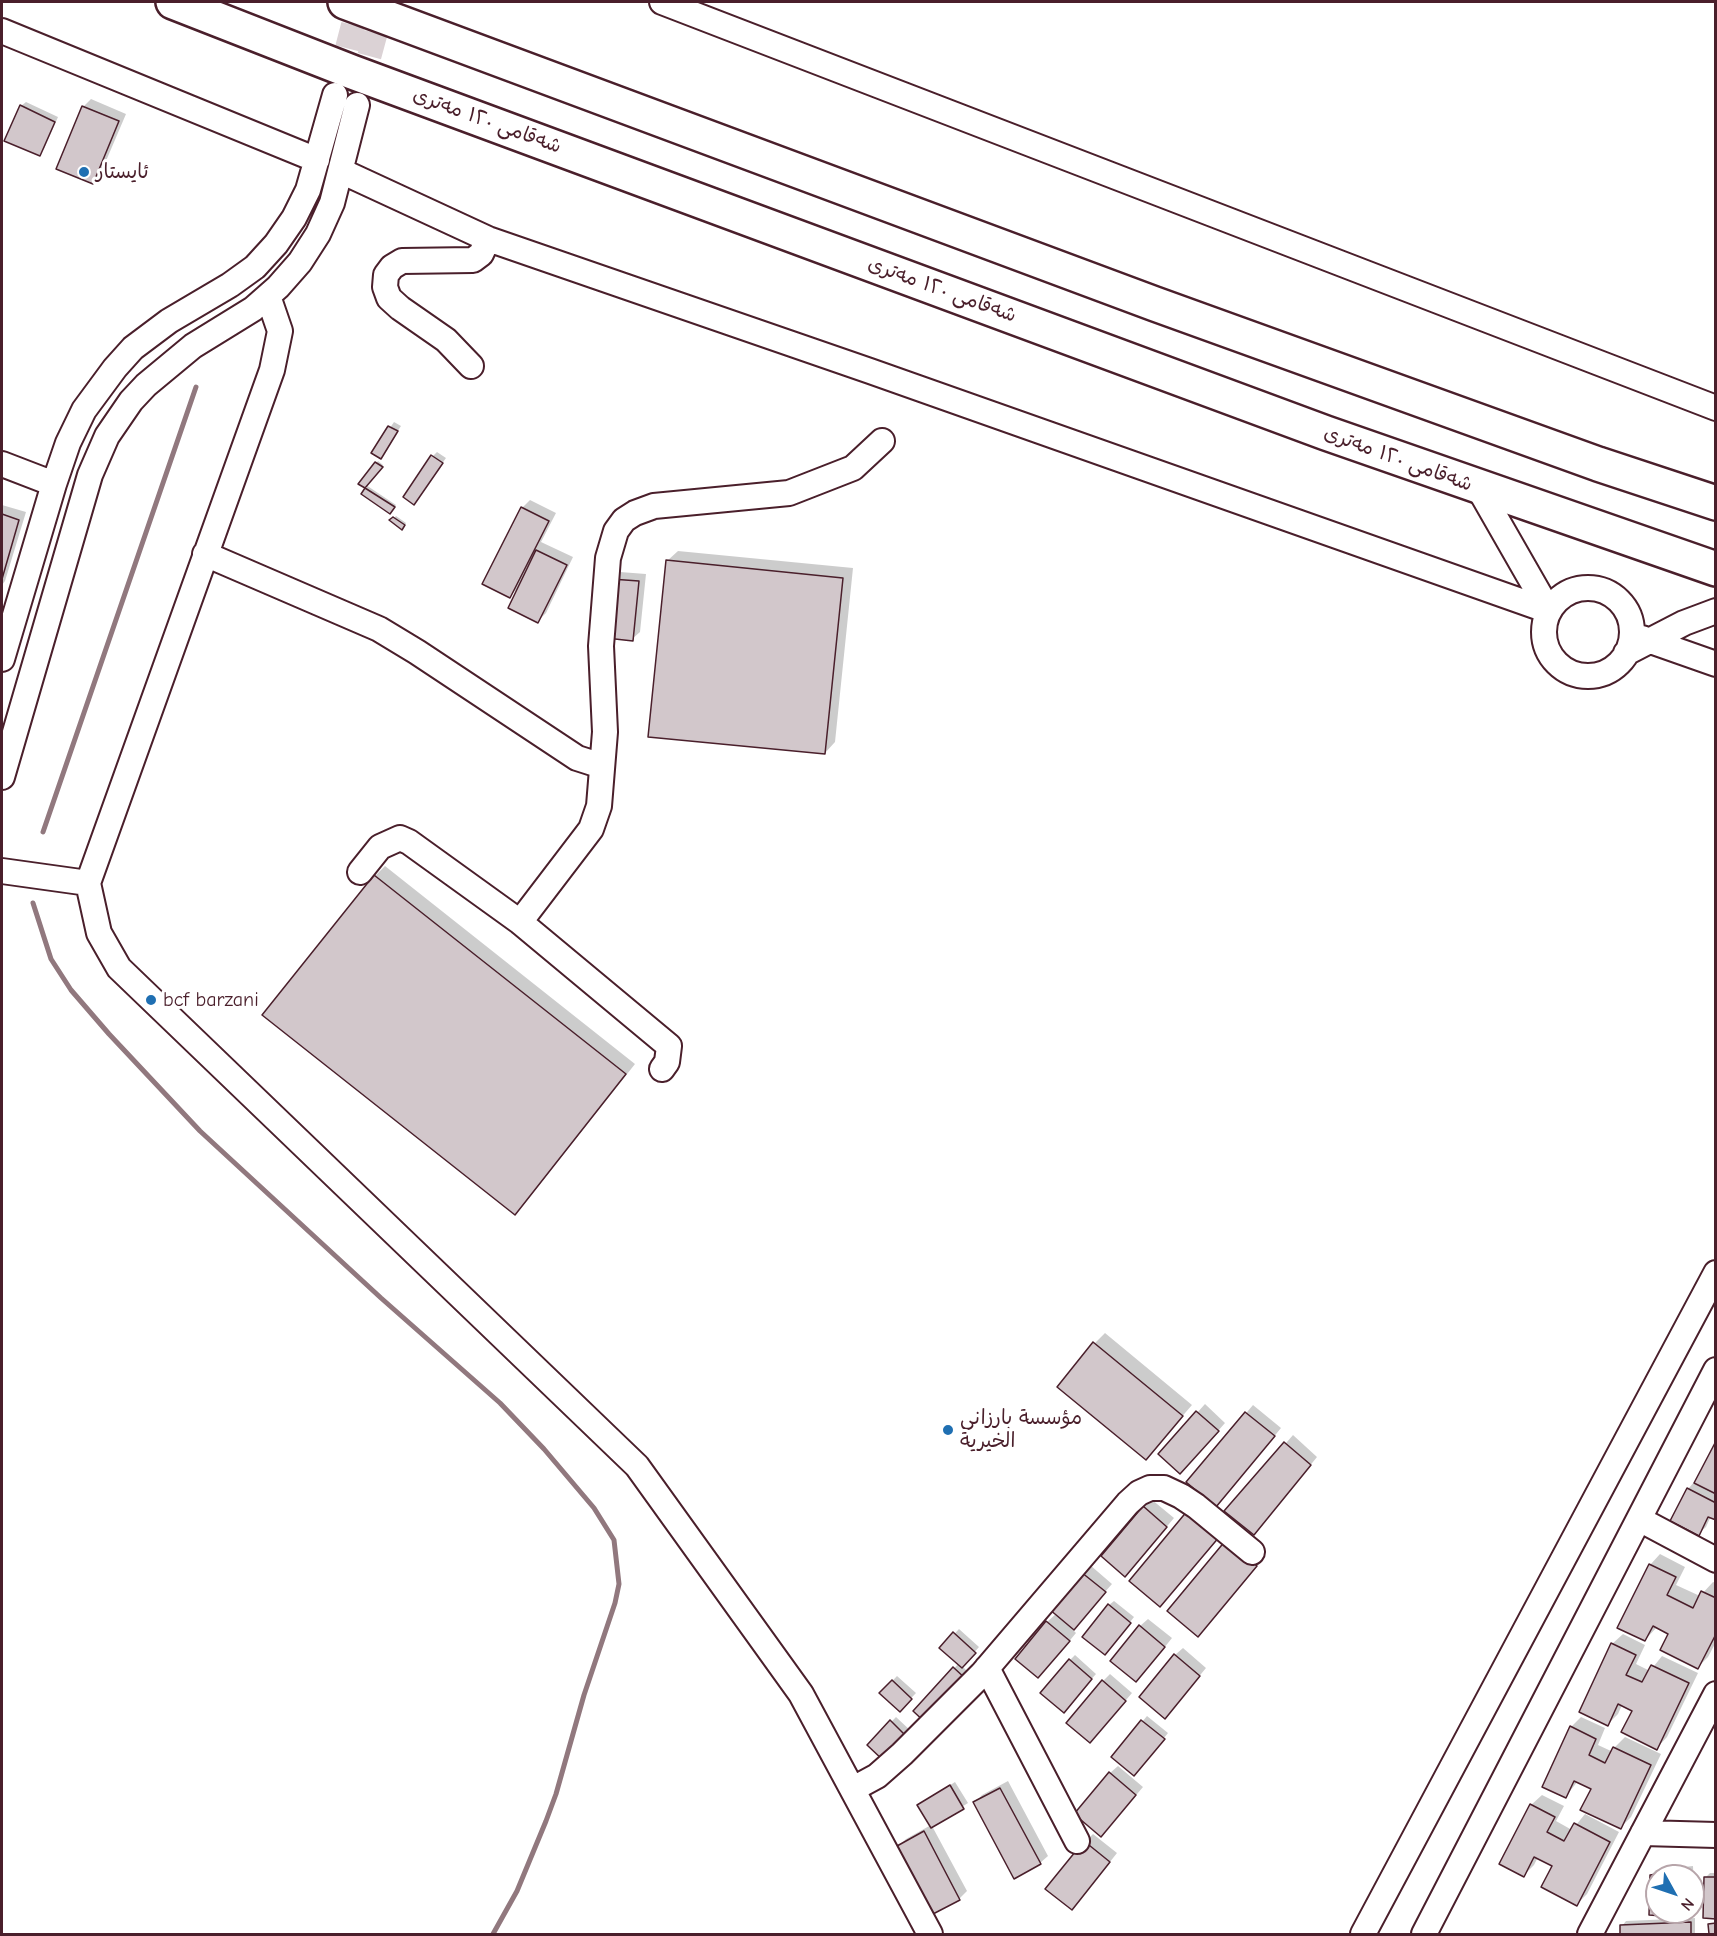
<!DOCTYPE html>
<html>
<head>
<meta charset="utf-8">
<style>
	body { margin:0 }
	#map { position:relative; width:1717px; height:1936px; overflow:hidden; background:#fff; font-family:"Comic Neue",sans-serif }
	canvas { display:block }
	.frame { position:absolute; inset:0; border:3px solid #4a1f2b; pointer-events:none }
	.north { position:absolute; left:1645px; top:1864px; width:60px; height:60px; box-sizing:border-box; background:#fff; border:2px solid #b7a5aa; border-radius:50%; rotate:130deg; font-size:16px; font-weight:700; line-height:24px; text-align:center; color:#4a1f2b }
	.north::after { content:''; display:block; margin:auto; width:21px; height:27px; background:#1f6fb2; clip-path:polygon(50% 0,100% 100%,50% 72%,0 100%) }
</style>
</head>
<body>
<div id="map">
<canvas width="1717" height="1936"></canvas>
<div class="frame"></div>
<div class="north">N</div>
</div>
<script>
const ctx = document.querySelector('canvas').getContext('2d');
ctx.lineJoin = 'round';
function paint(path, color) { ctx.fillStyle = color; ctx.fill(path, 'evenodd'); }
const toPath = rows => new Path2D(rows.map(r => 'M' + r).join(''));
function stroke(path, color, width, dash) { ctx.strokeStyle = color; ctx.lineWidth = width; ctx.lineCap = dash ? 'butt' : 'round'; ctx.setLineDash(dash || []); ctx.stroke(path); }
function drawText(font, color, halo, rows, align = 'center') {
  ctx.font = font + ' "Comic Neue","Playpen Sans Arabic",sans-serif'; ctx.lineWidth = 6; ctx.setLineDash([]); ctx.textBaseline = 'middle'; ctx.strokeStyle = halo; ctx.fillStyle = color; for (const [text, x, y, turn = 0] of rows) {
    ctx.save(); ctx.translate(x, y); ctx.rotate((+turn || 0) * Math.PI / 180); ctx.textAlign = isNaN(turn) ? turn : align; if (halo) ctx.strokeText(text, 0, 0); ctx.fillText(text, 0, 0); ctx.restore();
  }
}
const shadow = toPath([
	[91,99,126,114,100,175,92,182,58,168,84,106],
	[26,102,58,117,44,149,39,154,21,106],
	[394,422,401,426,380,458,373,453],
	[437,452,446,458,414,503,433,456],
	[378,461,383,465,366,485,396,505,390,512,363,494,367,487,361,483],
	[530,500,556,513,541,542,573,557,546,613,538,621,519,587,510,596,484,583,522,508],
	[2,505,26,512,5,581,2,585],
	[396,516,406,523,404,527,392,520],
	[678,551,853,568,835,742,825,753,667,561],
	[620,572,646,574,640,632,632,639,613,580],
	[385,866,635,1064,525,1203,515,1213,375,876],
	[1105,1333,1192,1405,1146,1458,1095,1343],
	[1205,1404,1225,1423,1188,1465,1160,1454],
	[1253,1405,1281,1428,1224,1498,1188,1482],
	[1293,1435,1317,1457,1261,1526,1227,1511],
	[1716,1444,1716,1519,1711,1516,1706,1527,1698,1534,1688,1489,1695,1481],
	[1151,1499,1174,1518,1133,1567,1103,1556],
	[1234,1534,1264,1558,1206,1628],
	[1660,1554,1685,1567,1676,1585,1700,1596,1713,1582,1716,1583,1716,1642,1708,1657,1698,1667,1670,1633,1657,1627,1645,1640,1650,1565],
	[1090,1565,1112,1584,1072,1629,1076,1633,1046,1669,1047,1622,1057,1613,1051,1609],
	[1114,1601,1134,1617,1109,1649,1109,1605],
	[1148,1619,1172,1638,1144,1673,1140,1626],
	[959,1629,979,1647,962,1666,971,1675,915,1711,959,1663,941,1648],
	[1623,1634,1645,1645,1636,1664,1650,1671,1662,1656,1698,1673,1667,1737,1657,1748,1634,1710,1622,1705,1618,1714,1608,1724,1612,1644],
	[1183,1648,1206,1668,1172,1709,1175,1655],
	[1075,1655,1096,1674,1068,1706,1070,1660],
	[1110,1674,1132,1693,1097,1734,1103,1681],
	[897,1676,916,1693,900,1710,881,1693],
	[1147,1716,1168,1733,1139,1769,1113,1757],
	[896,1717,912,1732,885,1760,869,1745],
	[1581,1717,1605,1728,1598,1745,1611,1751,1625,1737,1661,1754,1631,1817,1621,1827,1593,1788,1578,1781,1566,1796,1571,1727],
	[1118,1766,1143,1787,1109,1827,1110,1773],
	[1008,1781,1048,1856,1040,1863,975,1803,982,1795],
	[955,1782,968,1803,932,1826,967,1891,959,1899,899,1846,906,1839,931,1825,919,1805],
	[1542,1795,1564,1806,1556,1821,1572,1830,1585,1814,1619,1832,1587,1894,1577,1904,1554,1866,1538,1857,1534,1865,1524,1875,1531,1805],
	[1093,1834,1117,1853,1079,1901,1085,1842],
	[1693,1866,1695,1911,1688,1918,1688,1916,1651,1914,1651,1875,1656,1870],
	[1657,1876,1693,1876,1693,1912,1657,1912],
	[1710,1873,1716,1873,1716,1917,1705,1878],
	[1695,1918,1695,1934,1622,1934,1622,1926,1626,1921]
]);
const stream = toPath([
	[43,832,196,387],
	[33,903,51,959,71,990,109,1034,200,1131,381,1298,500,1403,544,1449,594,1508,614,1540,619,1584,615,1603,584,1695,556,1794,546,1821,517,1891,493,1934]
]);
const building = toPath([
	[20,105,55,122,40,156,4,141,20,105],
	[82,106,119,121,93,184,56,169,82,106],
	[388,426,398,431,381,459,371,453,388,426],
	[431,455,443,463,414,505,403,497,431,455],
	[375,462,383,467,365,488,358,484,375,462],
	[365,488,395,507,390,514,361,494,365,488],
	[521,507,549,521,510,598,482,584,521,507],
	[2,514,19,520,2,579,2,514],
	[393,517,405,525,402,530,389,520,393,517],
	[536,550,567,565,538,623,508,608,536,550],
	[666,560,843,578,825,754,648,737,666,560],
	[611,579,639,581,633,641,606,638,611,579],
	[374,875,626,1074,515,1215,262,1015,374,875],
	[1093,1342,1183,1416,1146,1460,1057,1387,1093,1342],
	[1196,1411,1219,1431,1180,1474,1158,1454,1196,1411],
	[1245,1412,1275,1436,1216,1507,1186,1482,1245,1412],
	[1716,1441,1716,1494,1694,1483,1716,1441],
	[1284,1442,1311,1465,1254,1535,1224,1511,1284,1442],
	[1687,1488,1716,1503,1716,1520,1708,1517,1699,1536,1670,1521,1687,1488],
	[1143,1506,1167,1527,1125,1577,1101,1556,1143,1506],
	[1188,1510,1220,1536,1160,1607,1129,1581,1188,1510],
	[1226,1540,1257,1566,1198,1637,1167,1611,1226,1540],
	[1649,1564,1676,1577,1667,1595,1693,1608,1701,1591,1716,1598,1716,1634,1698,1669,1660,1650,1668,1634,1653,1626,1645,1641,1617,1628,1649,1564],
	[1081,1572,1106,1592,1074,1630,1049,1609,1081,1572],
	[1108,1604,1131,1623,1105,1655,1082,1637,1108,1604],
	[1046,1621,1070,1641,1038,1678,1015,1659,1046,1621],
	[1139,1625,1165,1647,1136,1682,1110,1661,1139,1625],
	[953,1632,976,1653,962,1668,939,1648,953,1632],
	[1611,1643,1636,1655,1626,1675,1642,1682,1651,1665,1689,1683,1657,1750,1621,1732,1632,1711,1618,1704,1608,1726,1579,1712,1611,1643],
	[1174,1654,1200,1676,1165,1719,1139,1697,1174,1654],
	[1069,1659,1092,1679,1064,1713,1040,1693,1069,1659],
	[953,1667,967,1680,927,1724,913,1711,953,1667],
	[892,1680,912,1699,900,1712,879,1693,892,1680],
	[1102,1680,1126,1701,1090,1743,1066,1723,1102,1680],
	[890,1720,908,1738,885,1762,867,1745,890,1720],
	[1141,1720,1165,1739,1134,1776,1111,1757,1141,1720],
	[1570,1726,1596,1739,1589,1755,1605,1763,1613,1747,1651,1765,1621,1829,1580,1810,1591,1789,1574,1781,1566,1798,1542,1787,1570,1726],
	[1109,1772,1136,1795,1101,1837,1074,1814,1109,1772],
	[950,1785,964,1809,931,1828,917,1805,950,1785],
	[1000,1788,1041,1864,1014,1879,973,1802,1000,1788],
	[1530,1804,1555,1817,1547,1832,1564,1841,1574,1823,1610,1842,1577,1906,1541,1887,1552,1866,1534,1857,1524,1877,1499,1864,1530,1804],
	[924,1831,960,1900,933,1914,897,1846,924,1831],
	[1084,1841,1110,1862,1072,1910,1045,1889,1084,1841],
	[1689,1870,1689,1876,1657,1876,1657,1912,1690,1912,1690,1918,1649,1915,1650,1875,1689,1870],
	[1704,1877,1716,1877,1716,1919,1703,1918,1704,1877],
	[1691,1922,1691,1934,1620,1934,1620,1925,1691,1922],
	[1716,1923,1716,1934,1709,1934,1708,1924,1716,1923]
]);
const minorTunnel = toPath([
	[338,83,359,2],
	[360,91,384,2]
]);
const minor = toPath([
	[662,2,1716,408],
	[2,31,317,160],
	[341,171,488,239,870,371,1549,611],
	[268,296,280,331,272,370,88,883,99,933,119,968,637,1466,801,1694,930,1934],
	[471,366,446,340,400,308,389,298,385,287,386,275,392,267,402,261,473,260,481,254,488,239],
	[2,464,54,484],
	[1478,487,1549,611],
	[205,554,379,629,417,652,577,758,602,766],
	'1544 632a44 44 0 1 1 88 0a44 44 0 1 1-88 0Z',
	[1642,638,1716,664],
	[1626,653,1684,623,1716,611],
	[2,659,54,484,68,443,84,410,115,368,133,348,169,321,230,285,255,267,276,244,294,218,308,190,335,95],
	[2,777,90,475,107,436,131,401,146,385,193,346,253,309,278,287,300,262,318,234,332,203,357,105],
	[2,871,88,883],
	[360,872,380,847,400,838,409,842,520,922,669,1046,667,1062,662,1069],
	[520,922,591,829,599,806,605,732,601,646,608,558,616,531,624,520,635,513,654,506,789,493,853,468,882,441],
	[1639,1519,1716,1560],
	[987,1668,1077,1841],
	[853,1789,877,1776,902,1754,982,1674,1128,1503,1139,1493,1150,1488,1164,1488,1181,1496,1196,1506,1252,1552],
	[1643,1833,1716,1835],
	[1363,1934,1716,1273],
	[1424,1934,1716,1370],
	[1590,1934,1716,1694]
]);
const highway = toPath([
	[173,2,352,72,1326,433,1716,569],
	[345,2,1155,304,1598,464,1716,503]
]);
const markers = [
	[84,172,6,"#1f6fb2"],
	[151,1000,6,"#1f6fb2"],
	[948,1430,6,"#1f6fb2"]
];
const streetNames = [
	["شەقامی ١٢٠ مەتری",487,121,20],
	["شەقامی ١٢٠ مەتری",942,290,20],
	["شەقامی ١٢٠ مەتری",1398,459,20]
];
const poiNames = [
	["ئایستار",96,172],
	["bcf barzani",163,1000],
	["مؤسسة بارزانی",960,1418],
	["الخیریة",960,1441]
];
paint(shadow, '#0003');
stroke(stream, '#91787e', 5);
paint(building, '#d2c7cb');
stroke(building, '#4a1f2b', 1.5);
stroke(minorTunnel, '#dbd2d5', 24, [24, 12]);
stroke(minor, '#4a1f2b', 28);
stroke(highway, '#4a1f2b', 38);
stroke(minor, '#fff', 24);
stroke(highway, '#fff', 33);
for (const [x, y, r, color] of markers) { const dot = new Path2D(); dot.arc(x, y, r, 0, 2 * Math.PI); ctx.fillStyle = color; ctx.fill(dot); stroke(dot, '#fff', 2); }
drawText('20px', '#4a1f2b', '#fff', streetNames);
drawText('20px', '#4a1f2b', '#fff', poiNames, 'left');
</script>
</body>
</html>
